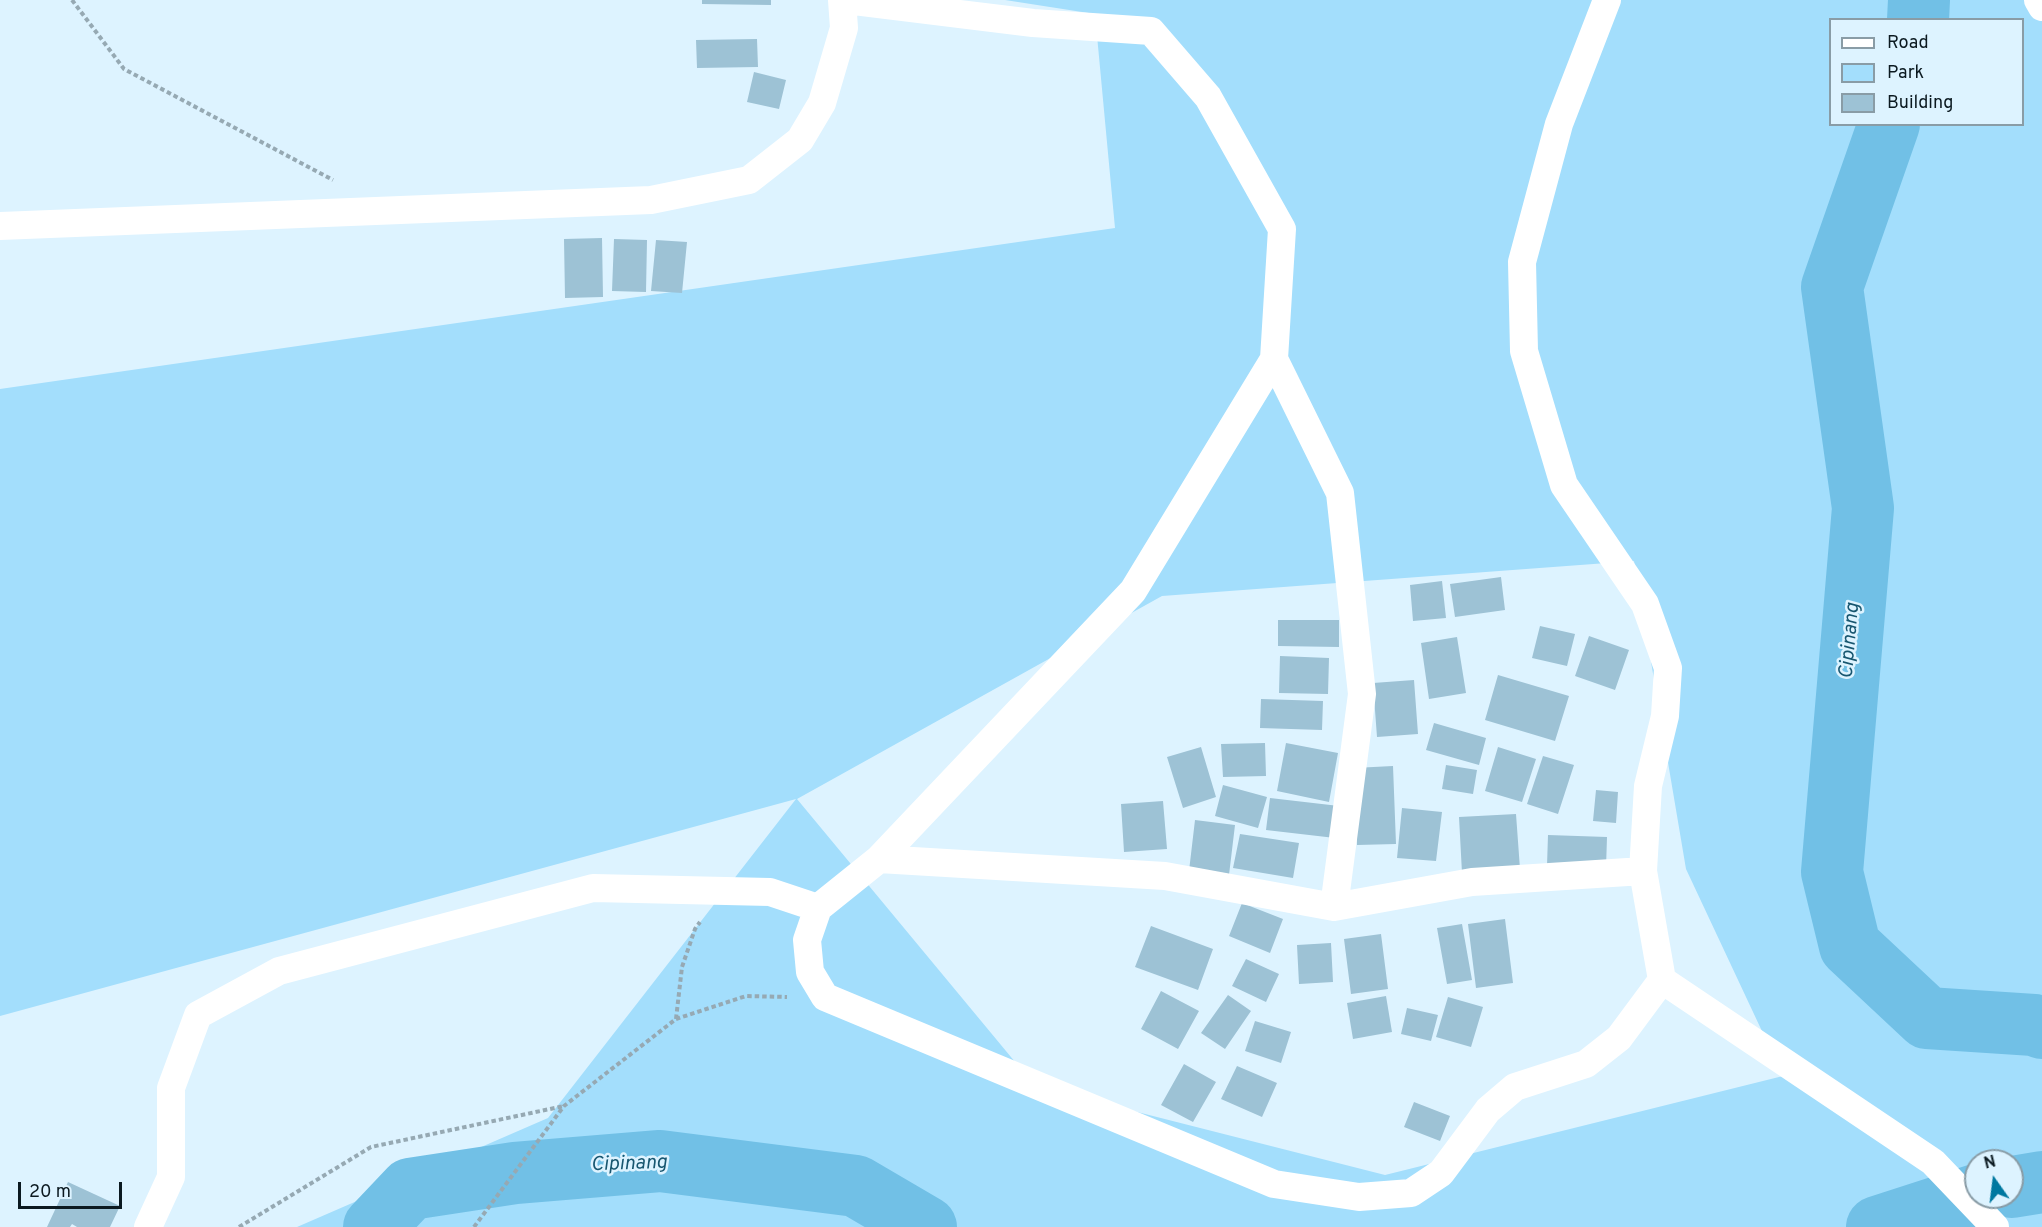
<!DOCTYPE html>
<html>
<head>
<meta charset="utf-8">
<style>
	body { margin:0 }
	#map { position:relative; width:2042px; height:1227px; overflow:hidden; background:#ddf3ff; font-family:Overpass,sans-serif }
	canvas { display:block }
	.legend { position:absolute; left:1829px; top:18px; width:195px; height:108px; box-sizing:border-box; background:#ddf3ff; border:2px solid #899ca6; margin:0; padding:8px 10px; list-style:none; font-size:18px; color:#0b1920 }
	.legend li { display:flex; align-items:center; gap:12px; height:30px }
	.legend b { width:30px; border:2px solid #899ca6 }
	.north { position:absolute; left:1964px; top:1149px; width:60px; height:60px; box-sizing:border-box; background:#ddf3ff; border:2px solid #899ca6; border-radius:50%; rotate:346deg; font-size:16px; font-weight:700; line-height:24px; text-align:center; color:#0b1920 }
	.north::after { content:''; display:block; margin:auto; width:21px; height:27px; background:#0078a0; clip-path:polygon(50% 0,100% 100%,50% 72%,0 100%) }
	.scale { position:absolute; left:18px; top:1182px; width:104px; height:27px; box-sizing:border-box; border:3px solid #0b1920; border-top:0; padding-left:8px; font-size:18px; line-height:21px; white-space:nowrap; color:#0b1920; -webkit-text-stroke:4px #ddf3ff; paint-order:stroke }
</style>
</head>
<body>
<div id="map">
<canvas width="2042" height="1227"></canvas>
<ul class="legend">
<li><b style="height:8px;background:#fff"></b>Road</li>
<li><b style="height:16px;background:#a3defc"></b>Park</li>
<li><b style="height:16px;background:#9dc2d5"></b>Building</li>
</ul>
<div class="north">N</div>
<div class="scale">20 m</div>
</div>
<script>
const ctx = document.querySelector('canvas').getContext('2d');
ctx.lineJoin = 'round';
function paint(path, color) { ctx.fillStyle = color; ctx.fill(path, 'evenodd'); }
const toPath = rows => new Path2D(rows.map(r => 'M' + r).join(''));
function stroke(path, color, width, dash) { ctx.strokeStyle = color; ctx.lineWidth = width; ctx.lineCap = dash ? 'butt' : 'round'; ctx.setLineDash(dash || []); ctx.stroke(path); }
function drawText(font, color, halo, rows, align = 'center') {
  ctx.font = font + ' Overpass,sans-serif'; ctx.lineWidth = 5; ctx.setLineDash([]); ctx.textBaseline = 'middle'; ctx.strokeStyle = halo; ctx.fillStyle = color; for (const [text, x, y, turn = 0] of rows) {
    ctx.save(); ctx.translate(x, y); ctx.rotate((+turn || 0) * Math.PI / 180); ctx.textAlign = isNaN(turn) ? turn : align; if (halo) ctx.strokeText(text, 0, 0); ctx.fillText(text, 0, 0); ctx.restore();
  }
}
const green = toPath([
	[1005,0,2042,0,2042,1227,297,1227,548,1118,796,799,0,1016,0,389,1115,228,1095,14],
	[1830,20,2022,20,2022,124,1830,124],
	[1634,561,1686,869,1783,1076,1385,1175,1035,1086,797,799,1162,596],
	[1976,1161,2012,1161,2012,1197,1976,1197]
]);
const river = toPath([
	[1918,20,1919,0],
	[1889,124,1832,287,1863,508,1832,872,1850,946,1927,1018,2034,1025,2042,1028],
	[2012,1187,2042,1182],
	[374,1227,410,1189,515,1173,660,1161,856,1186,926,1227],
	[1877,1227,1976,1195]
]);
const building = toPath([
	[702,0,771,0,771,5,702,4],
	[757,39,758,67,697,68,696,40],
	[754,72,786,80,779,109,747,102],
	[602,238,603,297,565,298,564,239],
	[614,239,647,240,646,292,612,291],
	[656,240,687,242,682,293,651,291],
	[1501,577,1505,610,1455,617,1450,584],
	[1442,581,1446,618,1413,621,1410,585],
	[1278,620,1339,620,1339,647,1278,646],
	[1540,626,1575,634,1567,666,1532,658],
	[1589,636,1629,650,1615,690,1575,676],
	[1457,637,1466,693,1429,699,1421,643],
	[1280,656,1329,658,1328,694,1279,693],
	[1498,675,1569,696,1555,741,1485,720],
	[1414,680,1418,734,1377,737,1373,683],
	[1261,699,1323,701,1322,730,1260,728],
	[1434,723,1486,738,1479,765,1426,750],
	[1265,743,1266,776,1223,777,1221,744],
	[1286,743,1338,753,1329,802,1277,791],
	[1201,747,1216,797,1183,808,1167,757],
	[1498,747,1536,759,1522,802,1485,791],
	[1543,756,1574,765,1558,814,1527,804],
	[1446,765,1477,770,1473,794,1442,789],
	[1393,766,1396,844,1357,845,1354,768],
	[1223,785,1267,797,1258,828,1215,816],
	[1596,790,1618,792,1616,823,1593,821],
	[1270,798,1339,806,1335,838,1266,830],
	[1163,801,1167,849,1124,852,1121,804],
	[1402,808,1442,812,1436,861,1397,858],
	[1516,814,1520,869,1462,873,1459,817],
	[1195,820,1235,825,1229,875,1189,871],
	[1240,834,1299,843,1293,878,1233,868],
	[1548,835,1607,837,1606,868,1547,866],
	[1242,903,1283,919,1270,953,1229,936],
	[1505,919,1513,983,1476,988,1468,924],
	[1462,924,1472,980,1447,984,1437,928],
	[1151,926,1213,949,1198,990,1135,967],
	[1381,934,1388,989,1351,994,1344,939],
	[1331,943,1333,982,1299,984,1297,945],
	[1246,959,1279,974,1266,1002,1232,986],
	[1161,991,1199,1011,1178,1049,1141,1029],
	[1228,995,1251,1011,1225,1049,1201,1033],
	[1386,996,1392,1032,1353,1039,1347,1003],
	[1448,997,1483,1007,1471,1047,1436,1037],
	[1407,1008,1438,1015,1431,1041,1401,1034],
	[1255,1021,1291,1032,1281,1063,1245,1051],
	[1184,1064,1216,1082,1193,1122,1161,1105],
	[1237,1066,1277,1083,1262,1117,1221,1099],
	[1414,1102,1450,1116,1440,1141,1404,1127],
	[68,1182,120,1206,110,1227,77,1227,72,1224,70,1227,47,1227]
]);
const path = toPath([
	[72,0,124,69,333,180],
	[676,1019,682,967,695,929,700,922],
	[239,1227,371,1147,564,1106],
	[474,1227,564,1106,676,1019,746,996,787,997]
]);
const street = toPath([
	[846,0,1033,23,1151,31,1208,97,1282,229,1274,359,1133,591,879,859,818,908,807,940,810,972,825,997,1274,1184,1359,1197,1411,1193,1441,1173,1488,1110,1515,1087,1586,1064,1619,1038,1662,980],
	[1607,0,1559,124,1522,262,1524,351,1564,485,1645,604,1668,668,1665,716,1648,786,1643,871,1662,980,1933,1162,1995,1227],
	[2038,0,2042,7],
	[0,226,651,200,749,180,800,140,822,103,844,28,842,0],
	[1274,359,1340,493,1362,694,1334,907],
	[879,859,1165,876,1334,907,1472,882,1643,871],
	[148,1227,171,1177,171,1088,198,1015,279,971,593,888,770,892,818,908]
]);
const waterNames = [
	["Cipinang",1851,641,-85],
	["Cipinang",629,1165,-2]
];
paint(green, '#a3defc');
stroke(river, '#71c0e6', 62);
paint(building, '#9dc2d5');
stroke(path, '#96a9b3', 4, [4.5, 3]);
stroke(street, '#fff', 28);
drawText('italic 20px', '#175670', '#ddf3ff', waterNames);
</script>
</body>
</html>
